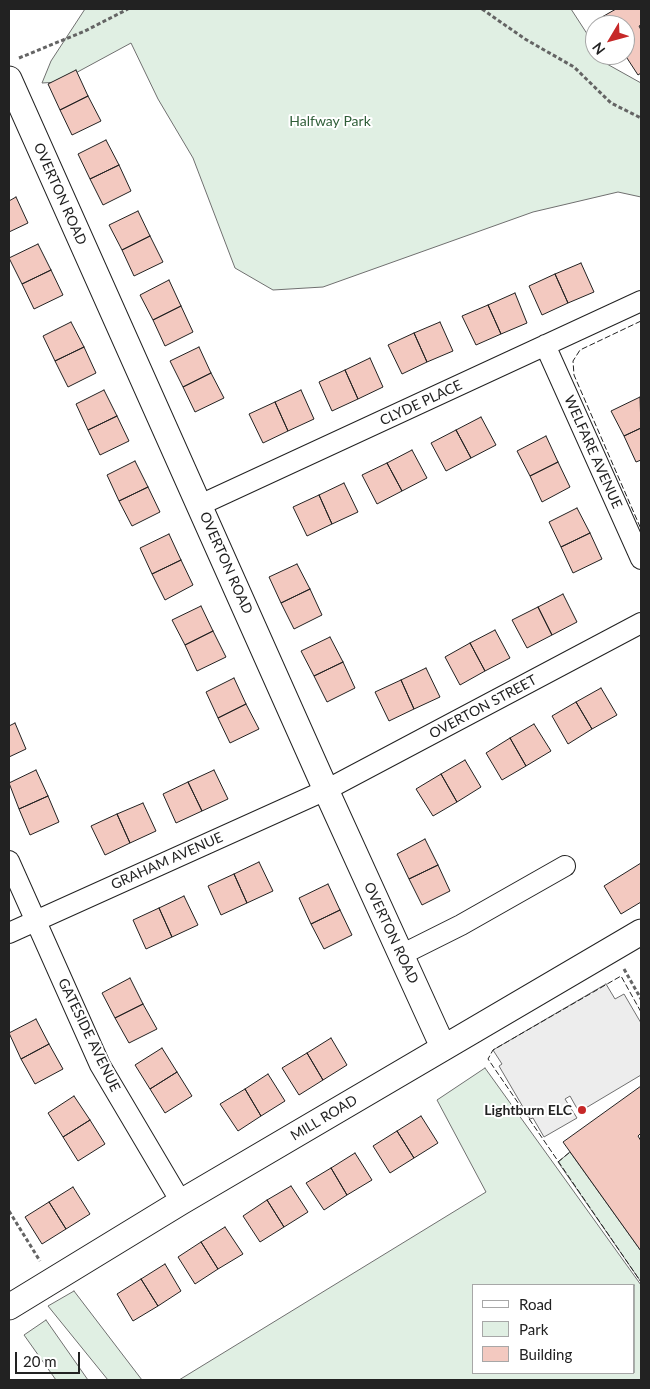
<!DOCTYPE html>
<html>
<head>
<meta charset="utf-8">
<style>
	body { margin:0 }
	#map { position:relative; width:650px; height:1389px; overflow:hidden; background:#fff; font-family:Lato,sans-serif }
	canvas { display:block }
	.frame { position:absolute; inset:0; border:10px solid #222; pointer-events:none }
	.legend { position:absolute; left:472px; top:1284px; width:162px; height:90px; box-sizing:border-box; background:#fff; border:1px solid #a7a7a7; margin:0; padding:6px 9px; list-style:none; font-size:15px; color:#222 }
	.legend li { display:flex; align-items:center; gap:10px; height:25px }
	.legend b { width:25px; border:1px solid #a7a7a7 }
	.north { position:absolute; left:585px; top:15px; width:50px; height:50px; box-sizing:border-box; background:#fff; border:1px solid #a7a7a7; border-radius:50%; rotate:233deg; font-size:14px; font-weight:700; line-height:20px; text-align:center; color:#222 }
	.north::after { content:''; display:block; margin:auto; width:18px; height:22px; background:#c62828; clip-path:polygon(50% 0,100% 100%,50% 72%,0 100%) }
	.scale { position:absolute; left:15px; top:1352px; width:65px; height:22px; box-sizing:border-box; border:2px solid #222; border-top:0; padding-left:6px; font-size:15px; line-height:18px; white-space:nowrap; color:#222; -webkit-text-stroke:4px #fff; paint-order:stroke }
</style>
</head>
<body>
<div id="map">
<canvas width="650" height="1389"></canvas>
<div class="frame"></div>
<ul class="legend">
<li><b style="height:6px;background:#fff"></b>Road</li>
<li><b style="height:14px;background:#e0efe3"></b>Park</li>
<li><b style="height:14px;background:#f3c9c0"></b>Building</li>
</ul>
<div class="north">N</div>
<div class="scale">20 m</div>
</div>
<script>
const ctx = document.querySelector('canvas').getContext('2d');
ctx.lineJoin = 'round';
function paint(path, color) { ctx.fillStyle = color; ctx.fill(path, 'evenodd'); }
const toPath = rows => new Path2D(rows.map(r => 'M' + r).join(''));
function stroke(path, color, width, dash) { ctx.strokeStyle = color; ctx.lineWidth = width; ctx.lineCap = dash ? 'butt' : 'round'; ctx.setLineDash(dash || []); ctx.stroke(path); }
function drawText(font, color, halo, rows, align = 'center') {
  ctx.font = font + ' Lato,sans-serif'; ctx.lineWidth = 4; ctx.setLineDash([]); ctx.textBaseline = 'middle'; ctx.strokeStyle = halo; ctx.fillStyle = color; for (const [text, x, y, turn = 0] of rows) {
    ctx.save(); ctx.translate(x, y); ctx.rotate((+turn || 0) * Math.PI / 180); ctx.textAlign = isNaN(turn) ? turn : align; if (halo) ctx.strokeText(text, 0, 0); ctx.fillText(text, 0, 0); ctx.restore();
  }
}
const green = toPath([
	[85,9,571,9,595,46,595,55,601,55,607,64,641,83,641,197,618,192,533,212,323,287,273,290,235,268,193,158,158,99,131,43,59,82,42,83,51,61,85,9],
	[485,1068,641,1285,641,1380,179,1380,486,1192,437,1100,485,1068],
	[634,1285,634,1373,474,1373,474,1285,634,1285],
	[570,1152,641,1251,641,1282,558,1162,570,1152],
	[74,1291,142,1380,108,1380,48,1306,74,1291],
	[46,1320,88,1380,56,1380,24,1335,46,1320]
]);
const parking = toPath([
	[606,984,615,999,624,994,641,1023,641,1075,579,1112,570,1096,565,1099,577,1118,544,1137,533,1118,530,1119,499,1066,502,1064,493,1050,606,984]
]);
const building = toPath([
	[616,9,641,9,641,25,639,26,641,30,641,73,638,75,625,55,625,25,607,25,602,17,616,9],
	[76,70,88,96,60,110,48,84,76,70],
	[88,96,101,121,72,135,60,110,88,96],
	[106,140,119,165,90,179,78,154,106,140],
	[119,165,131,191,103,205,90,179,119,165],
	[16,197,28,223,9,232,9,201,16,197],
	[138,211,150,236,122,250,109,225,138,211],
	[150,236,163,262,134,276,122,250,150,236],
	[38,244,51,270,22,284,9,258,38,244],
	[581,263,594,292,568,303,555,274,581,263],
	[51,270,63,295,34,309,22,284,51,270],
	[555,274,568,303,542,315,529,286,555,274],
	[169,280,181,306,153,320,140,295,169,280],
	[515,293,527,323,501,334,488,305,515,293],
	[488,305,501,334,476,345,462,316,488,305],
	[181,306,193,332,165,346,153,320,181,306],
	[71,322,84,347,55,361,43,336,71,322],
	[440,322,453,351,427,362,414,333,440,322],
	[414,333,427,362,402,374,388,345,414,333],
	[84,347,96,373,68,387,55,361,84,347],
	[199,347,211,373,183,387,170,361,199,347],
	[370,358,383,387,358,399,345,370,370,358],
	[345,370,358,399,332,411,319,382,345,370],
	[211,373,224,398,195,412,183,387,211,373],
	[104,390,117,416,88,430,76,404,104,390],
	[301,390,314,419,288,431,275,402,301,390],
	[640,397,641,428,624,436,611,411,640,397],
	[275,402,288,431,263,443,249,414,275,402],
	[117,416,129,441,100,455,88,430,117,416],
	[481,417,496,445,471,458,456,430,481,417],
	[641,428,641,460,636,462,624,436,641,428],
	[456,430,471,458,446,471,431,443,456,430],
	[546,436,558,462,530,476,517,451,546,436],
	[412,450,427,478,402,491,387,463,412,450],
	[135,461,148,487,119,501,107,475,135,461],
	[558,462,570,487,542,502,530,476,558,462],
	[387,463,402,491,377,504,362,475,387,463],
	[344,483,358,512,332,524,319,495,344,483],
	[148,487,160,512,132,526,119,501,148,487],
	[319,495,332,524,307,536,293,507,319,495],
	[577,508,590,533,561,547,549,522,577,508],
	[590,533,602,559,573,573,561,547,590,533],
	[169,534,181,560,152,574,140,548,169,534],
	[181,560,193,585,165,600,152,574,181,560],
	[297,564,310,589,281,603,269,577,297,564],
	[310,589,322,615,294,629,281,603,310,589],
	[563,594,577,622,552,635,538,607,563,594],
	[201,606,213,631,185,645,172,620,201,606],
	[538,607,552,635,527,648,512,620,538,607],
	[495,630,510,658,485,671,470,643,495,630],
	[213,631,226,657,197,671,185,645,213,631],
	[330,637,343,662,314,676,301,651,330,637],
	[470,643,485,671,460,685,445,657,470,643],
	[343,662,355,688,327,702,314,676,343,662],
	[426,668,440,697,414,709,401,680,426,668],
	[234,678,246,704,218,718,206,692,234,678],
	[401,680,414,709,389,721,375,692,401,680],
	[601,688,617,715,592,729,576,702,601,688],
	[576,702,592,729,568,744,552,716,576,702],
	[246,704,259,729,230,743,218,718,246,704],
	[15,723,26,749,9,757,9,726,15,723],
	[534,724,551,751,526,766,510,738,534,724],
	[510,738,526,766,502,780,486,753,510,738],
	[465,760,481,787,457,802,441,774,465,760],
	[36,770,48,796,19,809,9,783,36,770],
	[214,770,228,799,202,811,188,782,214,770],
	[441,774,457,802,433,816,416,789,441,774],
	[188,782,202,811,176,823,163,794,188,782],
	[48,796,59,822,30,835,19,809,48,796],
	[143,803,156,831,130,843,117,814,143,803],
	[117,814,130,843,105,855,91,826,117,814],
	[425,839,438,865,409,879,397,854,425,839],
	[259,862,273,891,247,903,234,874,259,862],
	[641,863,641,902,621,914,604,886,641,863],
	[438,865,450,891,422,905,409,879,438,865],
	[234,874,247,903,221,915,208,886,234,874],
	[328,884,340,910,311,924,299,898,328,884],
	[184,896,198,925,172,937,159,908,184,896],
	[159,908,172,937,146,949,133,920,159,908],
	[340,910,352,935,324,949,311,924,340,910],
	[130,978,143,1004,115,1018,102,993,130,978],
	[143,1004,157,1029,129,1043,115,1018,143,1004],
	[36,1019,49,1044,21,1059,9,1033,36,1019],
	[331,1038,347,1065,323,1080,307,1053,331,1038],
	[49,1044,63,1069,35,1084,21,1059,49,1044],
	[162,1048,177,1072,150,1089,135,1065,162,1048],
	[307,1053,323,1080,299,1095,282,1068,307,1053],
	[177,1072,192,1096,165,1113,150,1089,177,1072],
	[268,1074,285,1101,261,1116,245,1089,268,1074],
	[641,1086,641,1133,638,1136,641,1141,641,1251,563,1142,641,1086],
	[245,1089,261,1116,238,1131,220,1104,245,1089],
	[74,1096,90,1120,63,1137,48,1113,74,1096],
	[421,1116,438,1143,414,1158,397,1131,421,1116],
	[90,1120,105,1144,78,1161,63,1137,90,1120],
	[397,1131,414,1158,390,1173,373,1146,397,1131],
	[355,1153,372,1180,347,1195,331,1168,355,1153],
	[331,1168,347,1195,324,1210,306,1183,331,1168],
	[291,1186,308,1212,284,1227,267,1200,291,1186],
	[73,1187,90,1214,66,1229,49,1202,73,1187],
	[267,1200,284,1227,260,1242,243,1216,267,1200],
	[49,1202,66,1229,42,1244,25,1217,49,1202],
	[225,1227,243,1254,218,1269,201,1242,225,1227],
	[201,1242,218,1269,195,1284,178,1257,201,1242],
	[165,1264,181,1291,158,1306,141,1279,165,1264],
	[141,1279,158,1306,133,1321,117,1294,141,1279]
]);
const path = toPath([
	[482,9,525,39,574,67,611,103,641,118],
	[19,58,85,31,128,9],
	[624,969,641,999],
	[9,1211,40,1261]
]);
const minor = toPath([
	[545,345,641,559],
	[200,505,641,301],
	[9,861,100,1065,181,1202],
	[9,933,326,790,641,623],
	[401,955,461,925,565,866]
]);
const tertiary = toPath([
	[9,79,326,790,443,1047],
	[9,1307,181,1202,641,932]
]);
const fence = toPath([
	[641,321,580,350,573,361,574,375,641,529],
	[641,1012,621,976,493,1050,488,1059,641,1282],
	[558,1162,570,1152]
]);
const markers = [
	[582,1110,5,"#c62828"]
];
const parkNames = [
	["Halfway Park",330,121]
];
const streetNames = [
	["OVERTON ROAD",60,194,66],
	["CLYDE PLACE",421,403,-25],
	["WELFARE AVENUE",593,452,66],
	["OVERTON ROAD",226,563,66],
	["OVERTON STREET",483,707,-28],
	["GRAHAM AVENUE",167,861,-24],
	["OVERTON ROAD",391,933,65],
	["GATESIDE AVENUE",89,1035,64],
	["MILL ROAD",324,1118,-31]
];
const poiNames = [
	["Lightburn ELC",572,1110]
];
paint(green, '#e0efe3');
stroke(green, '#6f6f6f', 1);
paint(parking, '#ededed');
stroke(parking, '#6f6f6f', 1);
paint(building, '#f3c9c0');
stroke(building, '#222', 1);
stroke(minor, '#222', 22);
stroke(tertiary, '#222', 27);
stroke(path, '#646464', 3, [4, 2.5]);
stroke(minor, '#fff', 20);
stroke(tertiary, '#fff', 25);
stroke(fence, '#222', 1, [6, 2.5]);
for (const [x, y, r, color] of markers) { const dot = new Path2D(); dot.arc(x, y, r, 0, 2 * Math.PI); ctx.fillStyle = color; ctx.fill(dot); stroke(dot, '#fff', 2); }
drawText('14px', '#2f5e38', '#fff', parkNames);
drawText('14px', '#222', '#fff', streetNames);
drawText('bold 14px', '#222', '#fff', poiNames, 'right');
</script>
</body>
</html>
